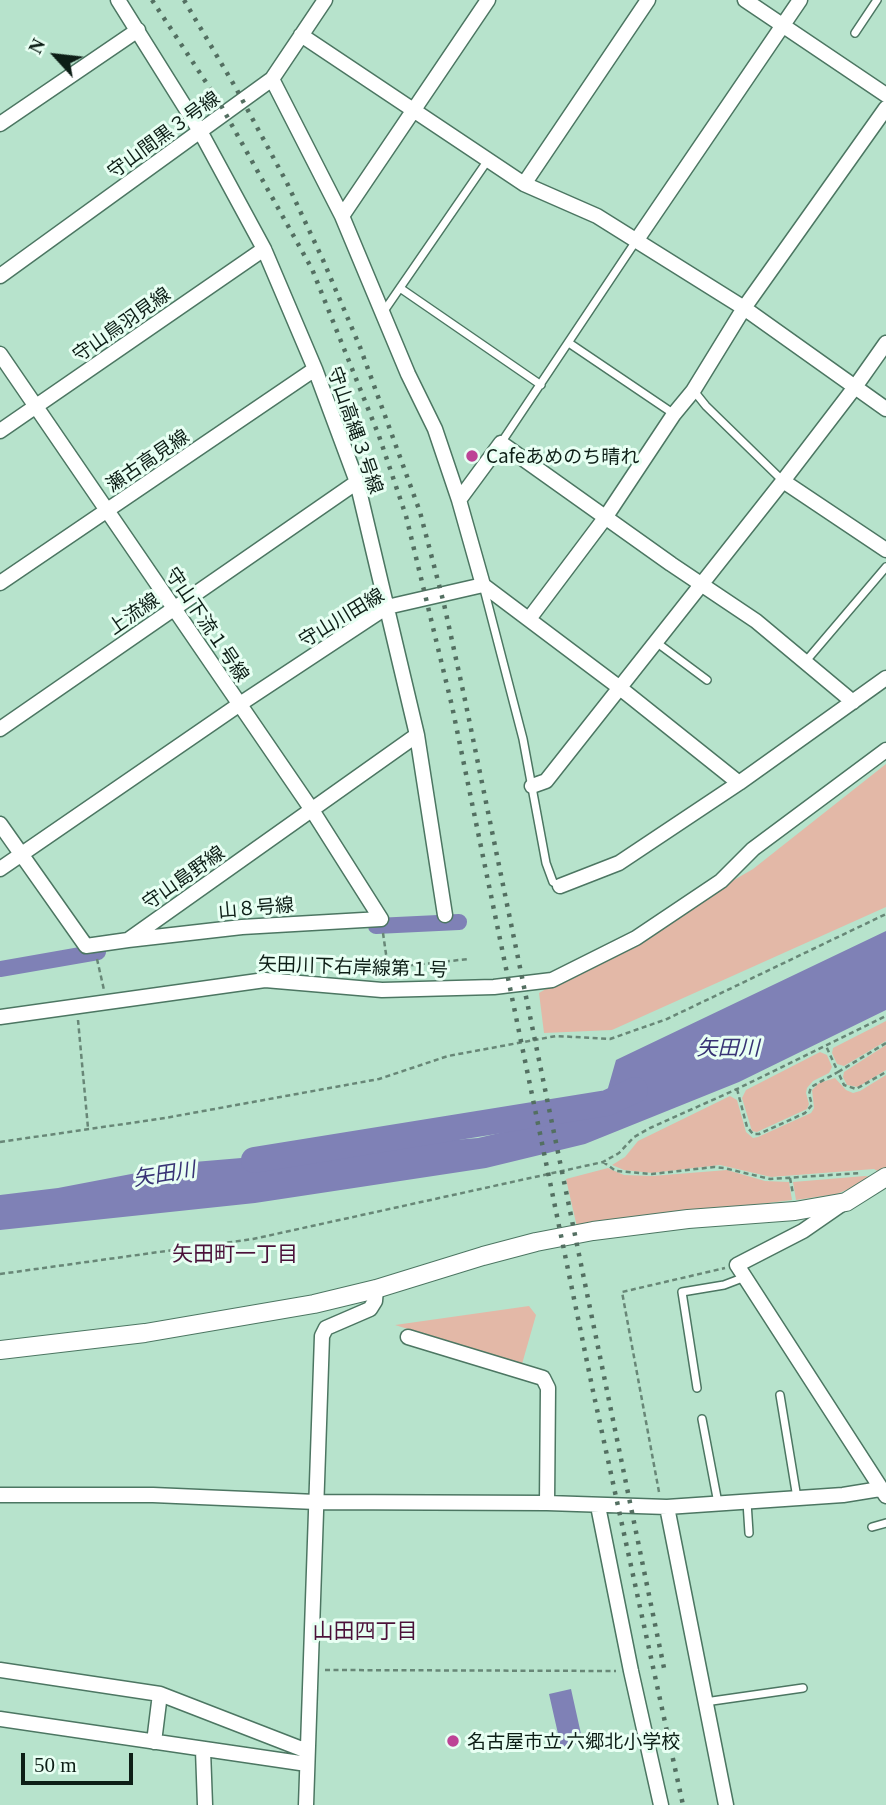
<!DOCTYPE html>
<html>
<head>
<meta charset="utf-8">
<style>
	body { margin:0 }
	#map { position:relative; width:886px; height:1805px; overflow:hidden; background:#b7e3cc; font-family:Georgia,serif }
	canvas { display:block }
	.north { position:absolute; left:21px; top:21px; width:70px; height:70px; -webkit-text-stroke:5px #e8fff3; paint-order:stroke; rotate:297deg; font-size:19px; font-weight:700; line-height:28px; text-align:center; color:#0d1e16 }
	.north::after { content:''; display:block; margin:auto; width:24px; height:32px; background:#0d1e16; clip-path:polygon(50% 0,100% 100%,50% 72%,0 100%) }
	.scale { position:absolute; left:21px; top:1753px; width:112px; height:32px; box-sizing:border-box; border:4px solid #0d1e16; border-top:0; padding-left:9px; font-size:21px; line-height:24px; white-space:nowrap; color:#0d1e16; -webkit-text-stroke:5px #e8fff3; paint-order:stroke }
</style>
</head>
<body>
<div id="map">
<canvas width="886" height="1805"></canvas>
<div class="north">N</div>
<div class="scale">50 m</div>
</div>
<script>
const ctx = document.querySelector('canvas').getContext('2d');
ctx.lineJoin = 'round';
function paint(path, color) { ctx.fillStyle = color; ctx.fill(path, 'evenodd'); }
const toPath = rows => new Path2D(rows.map(r => 'M' + r).join(''));
function stroke(path, color, width, dash) { ctx.strokeStyle = color; ctx.lineWidth = width; ctx.lineCap = dash ? 'butt' : 'round'; ctx.setLineDash(dash || []); ctx.stroke(path); }
function drawText(font, color, halo, rows, align = 'center') {
  ctx.font = font + ' Georgia,"Noto Sans JP",serif'; ctx.lineWidth = 6; ctx.setLineDash([]); ctx.textBaseline = 'middle'; ctx.strokeStyle = halo; ctx.fillStyle = color; for (const [text, x, y, turn = 0] of rows) {
    ctx.save(); ctx.translate(x, y); ctx.rotate((+turn || 0) * Math.PI / 180); ctx.textAlign = isNaN(turn) ? turn : align; if (halo) ctx.strokeText(text, 0, 0); ctx.fillText(text, 0, 0); ctx.restore();
  }
}
const green = toPath([
	[886,764,886,907,612,1030,544,1033,539,993,753,869],
	[886,1021,886,1041,844,1066,837,1064,832,1053,833,1048],
	[886,1045,886,1070,858,1087,847,1085,843,1077,844,1072],
	[820,1052,827,1055,832,1067,829,1073,813,1081,807,1088,806,1093,809,1104,807,1109,757,1132,752,1131,742,1098,746,1090],
	[886,1075,886,1170,881,1173,874,1169,771,1177,720,1165,652,1173,624,1170,612,1165,625,1157,638,1141,730,1096,737,1100,746,1132,753,1138,758,1137,811,1113,814,1108,812,1090,819,1083,835,1078,846,1090,853,1093,860,1091],
	[608,1168,624,1175,652,1176,727,1170,765,1181,789,1182,792,1200,577,1227,566,1179],
	[865,1176,876,1177,837,1194,796,1200,793,1182],
	[529,1306,536,1315,522,1364,395,1325]
]);
const water = toPath([
	[886,931,886,1010,739,1082,585,1144,486,1168,255,1203,0,1230,0,1195,58,1188,194,1162,478,1138,602,1109,616,1060],
	[571,1689,583,1743,561,1747,549,1694]
]);
const canal = toPath([
	[376,926,459,922],
	[0,969,98,952]
]);
const river = toPath([
	[254,1160,607,1103,635,1090]
]);
const path = toPath([
	[383,933,388,968],
	[97,959,104,990],
	[352,972,468,959],
	[78,1020,88,1128],
	[886,1043,838,1072,844,1085,856,1089,886,1072],
	[737,1089,747,1127,753,1134,759,1134,805,1113,812,1105,809,1094,811,1087,838,1072,826,1046],
	[0,1142,165,1118,379,1079,448,1056,556,1036,610,1039,667,1019,886,914],
	[603,1162,616,1171,652,1174,714,1167,724,1168,770,1179,861,1173],
	[790,1178,793,1194],
	[0,1274,253,1239,603,1162,619,1153,634,1137,650,1128,737,1089,886,1016],
	[659,1492,622,1292,725,1268],
	[325,1670,616,1671]
]);
const service = toPath([
	[855,33,877,0],
	[400,288,541,385],
	[384,311,488,160],
	[569,343,674,414],
	[694,391,706,406,783,481],
	[501,443,636,241],
	[484,589,523,739,546,863,553,882,560,886],
	[656,642,707,680],
	[806,661,886,567],
	[697,1388,682,1292,724,1285,745,1277],
	[780,1395,797,1498],
	[702,1419,718,1503],
	[747,1502,749,1533],
	[872,1527,886,1523],
	[705,1702,803,1688]
]);
const minor = toPath([
	[118,0,200,131,264,249,315,369,357,482,417,735,445,915],
	[745,0,886,95],
	[301,35,524,184,597,216,744,308,886,409],
	[272,79,342,216,408,374,435,429,459,500,483,585],
	[0,124,138,30],
	[524,184,648,0],
	[342,216,488,0],
	[636,241,800,0],
	[0,276,272,79,325,0],
	[0,354,312,810,381,919,242,927,128,940],
	[0,431,264,249],
	[783,481,886,550],
	[459,500,501,443,671,564,756,621,853,702],
	[0,583,315,369],
	[529,619,605,518,674,414,693,391,744,308,886,108],
	[0,729,357,482],
	[532,786,546,781,783,481,855,387,886,343],
	[0,824,86,946,128,940,417,735],
	[0,869,240,704,387,607,483,585,620,688,739,783],
	[560,886,619,863,739,783,886,678],
	[0,1017,265,980,382,990,494,987,552,980,636,938,721,881,753,849,886,750],
	[842,1204,803,1231,737,1265,886,1496],
	[408,1337,543,1378,548,1388,547,1503],
	[0,1495,153,1495,316,1502,547,1503,667,1507,843,1495,880,1489],
	[598,1506,631,1671,661,1805],
	[667,1507,726,1805],
	[0,1670,160,1694,307,1751],
	[0,1719,307,1764],
	[154,1742,160,1694],
	[203,1750,205,1805],
	[306,1805,322,1336,326,1328,370,1309,375,1301,376,1289]
]);
const tertiary = toPath([
	[0,1350,145,1333,314,1304,376,1289,483,1256,536,1242,593,1231,688,1219,795,1211,846,1202,886,1177]
]);
const rail = toPath([
	[152,0,219,102,312,269,379,436,406,516,452,706,593,1391,683,1805],
	[184,0,237,90,287,183,323,260,360,347,420,512,444,604,465,700,664,1668]
]);
const markers = [
	[472,456,7,"#bd4396"],
	[453,1741,7,"#bd4396"]
];
const streetNames = [
	["守山間黒３号線",163,134,-36],
	["守山鳥羽見線",121,324,-35],
	["守山高縄３号線",356,430,71],
	["瀬古高見線",147,460,-34],
	["上流線",133,613,-35],
	["守山川田線",341,617,-31],
	["守山下流１号線",208,624,56],
	["守山島野線",183,877,-35],
	["山８号線",256,907,-5],
	["矢田川下右岸線第１号",353,966,2]
];
const poiNames = [
	["Cafeあめのち晴れ",486,456],
	["名古屋市立 六郷北小学校",467,1741]
];
const waterNames = [
	["矢田川",728,1047],
	["矢田川",164,1173,-9]
];
const neighbourhoodNames = [
	["矢田町一丁目",235,1253],
	["山田四丁目",365,1630]
];
paint(green, '#e3b8a7');
paint(water, '#7f81b6');
stroke(canal, '#7f81b6', 16);
stroke(river, '#7f81b6', 26);
stroke(service, '#4c7662', 10);
stroke(minor, '#4c7662', 17);
stroke(tertiary, '#4c7662', 20);
stroke(path, '#688777', 2.5, [5, 3.5]);
stroke(service, '#fff', 7);
stroke(minor, '#fff', 14);
stroke(tertiary, '#fff', 18);
stroke(rail, '#536f61', 4.5, [3.5, 7]);
for (const [x, y, r, color] of markers) { const dot = new Path2D(); dot.arc(x, y, r, 0, 2 * Math.PI); ctx.fillStyle = color; ctx.fill(dot); stroke(dot, '#e8fff3', 2.5); }
drawText('19px', '#0d1e16', '#e8fff3', streetNames);
drawText('19px', '#0d1e16', '#e8fff3', poiNames, 'left');
drawText('italic 21px', '#373274', '#e8fff3', waterNames);
drawText('21px', '#4b1139', '#e8fff3', neighbourhoodNames);
</script>
</body>
</html>
